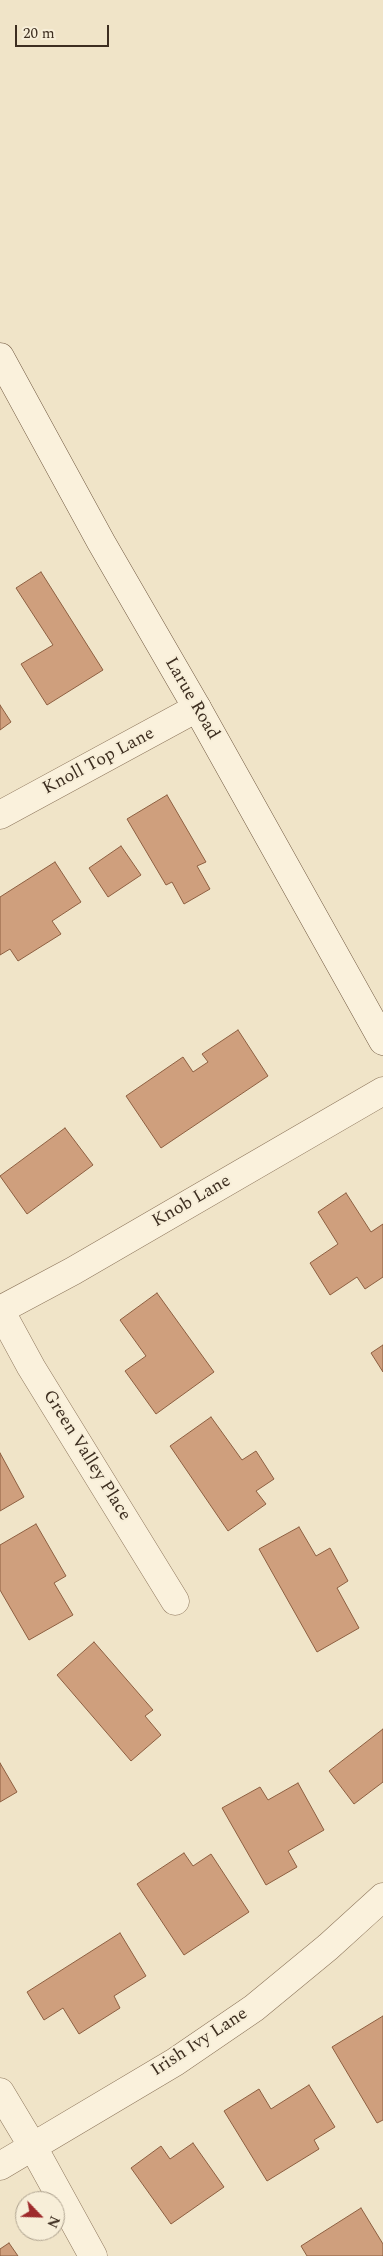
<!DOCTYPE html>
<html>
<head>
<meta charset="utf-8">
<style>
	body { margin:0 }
	#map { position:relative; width:383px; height:2256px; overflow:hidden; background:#f0e4c8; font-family:Spectral,serif }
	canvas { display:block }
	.north { position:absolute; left:15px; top:2191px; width:50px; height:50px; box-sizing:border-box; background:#f7eed8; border:1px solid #ada18e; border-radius:50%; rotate:114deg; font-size:14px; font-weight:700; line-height:20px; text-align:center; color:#3d2e20 }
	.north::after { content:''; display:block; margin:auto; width:18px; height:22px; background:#9e2a2b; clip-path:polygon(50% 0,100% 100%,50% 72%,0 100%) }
	.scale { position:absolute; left:15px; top:25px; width:94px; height:22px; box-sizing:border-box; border:2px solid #3d2e20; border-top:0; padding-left:6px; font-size:15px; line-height:18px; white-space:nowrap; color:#3d2e20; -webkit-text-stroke:4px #f7eed8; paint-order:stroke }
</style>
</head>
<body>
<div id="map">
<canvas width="383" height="2256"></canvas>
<div class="north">N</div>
<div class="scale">20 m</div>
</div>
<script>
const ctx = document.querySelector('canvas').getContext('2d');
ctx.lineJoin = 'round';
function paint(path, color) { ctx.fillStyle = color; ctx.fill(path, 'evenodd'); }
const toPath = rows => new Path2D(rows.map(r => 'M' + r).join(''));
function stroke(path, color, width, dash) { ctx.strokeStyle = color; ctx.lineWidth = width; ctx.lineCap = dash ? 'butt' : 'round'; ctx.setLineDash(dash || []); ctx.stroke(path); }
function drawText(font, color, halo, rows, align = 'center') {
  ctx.font = font + ' Spectral,serif'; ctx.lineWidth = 4; ctx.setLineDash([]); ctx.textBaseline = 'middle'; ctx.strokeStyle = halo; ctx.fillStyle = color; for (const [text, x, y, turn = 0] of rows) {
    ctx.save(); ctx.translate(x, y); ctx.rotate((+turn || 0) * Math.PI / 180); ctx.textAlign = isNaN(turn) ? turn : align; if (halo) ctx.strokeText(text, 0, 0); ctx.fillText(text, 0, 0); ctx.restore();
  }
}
const building = toPath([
	[41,572,103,670,47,705,21,664,53,645,16,588,41,572],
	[0,705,11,722,0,730,0,705],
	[167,795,206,862,197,866,210,889,184,904,172,882,166,885,127,819,167,795],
	[121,846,141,875,108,897,89,868,121,846],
	[55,862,81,902,52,921,61,934,18,961,10,949,0,955,0,897,55,862],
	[238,1030,268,1076,161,1148,126,1096,183,1057,193,1072,208,1062,202,1054,238,1030],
	[65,1128,93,1165,27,1214,0,1176,65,1128],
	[346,1193,371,1232,383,1224,383,1277,365,1289,357,1277,330,1295,310,1263,338,1244,318,1212,346,1193],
	[157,1293,214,1372,156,1414,125,1371,146,1356,120,1320,157,1293],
	[383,1345,383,1372,371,1353,383,1345],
	[211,1417,242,1460,256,1451,274,1479,256,1491,266,1504,228,1531,170,1446,211,1417],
	[0,1453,24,1497,0,1511,0,1453],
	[36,1524,66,1576,54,1583,73,1615,29,1640,0,1590,0,1545,36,1524],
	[299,1527,316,1556,330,1548,348,1581,337,1588,359,1628,317,1652,259,1549,299,1527],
	[94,1642,153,1710,145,1716,161,1735,131,1761,57,1675,94,1642],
	[383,1729,383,1782,354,1804,329,1771,383,1729],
	[0,1763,17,1792,0,1802,0,1763],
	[298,1783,324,1830,288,1851,297,1867,266,1885,222,1808,260,1787,268,1800,298,1783],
	[184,1853,193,1866,211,1854,249,1912,184,1955,137,1884,184,1853],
	[120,1933,146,1976,114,1996,120,2008,79,2034,63,2008,44,2020,27,1992,120,1933],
	[383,2016,383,2120,377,2123,332,2047,383,2016],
	[309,2085,335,2127,314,2140,319,2149,267,2181,224,2111,259,2089,271,2109,309,2085],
	[193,2143,224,2187,171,2224,131,2168,161,2146,170,2159,193,2143],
	[361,2208,383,2244,383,2256,307,2256,301,2246,361,2208],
	[9,2243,18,2256,0,2256,0,2249,9,2243]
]);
const street = toPath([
	[0,815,197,708],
	[0,1310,73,1271,383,1091],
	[0,1310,31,1367,175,1601],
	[0,2092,33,2147,93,2256],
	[0,2166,175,2062,254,2008,328,1947,383,1897]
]);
const secondary = toPath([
	[0,357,101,542,197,708,383,1041]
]);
const streetNames = [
	["Larue Road",191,699,60],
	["Knoll Top Lane",99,762,-28],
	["Knob Lane",192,1202,-30],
	["Green Valley Place",86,1456,58],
	["Irish Ivy Lane",200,2043,-33]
];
paint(building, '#cf9f7d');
stroke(building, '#8d5f41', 1);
stroke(street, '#8d765c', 29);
stroke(secondary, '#6f573f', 29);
stroke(street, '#faf1dc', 28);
stroke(secondary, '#faf1dc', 28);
drawText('18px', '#3d2e20', '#f7eed8', streetNames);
</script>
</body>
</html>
